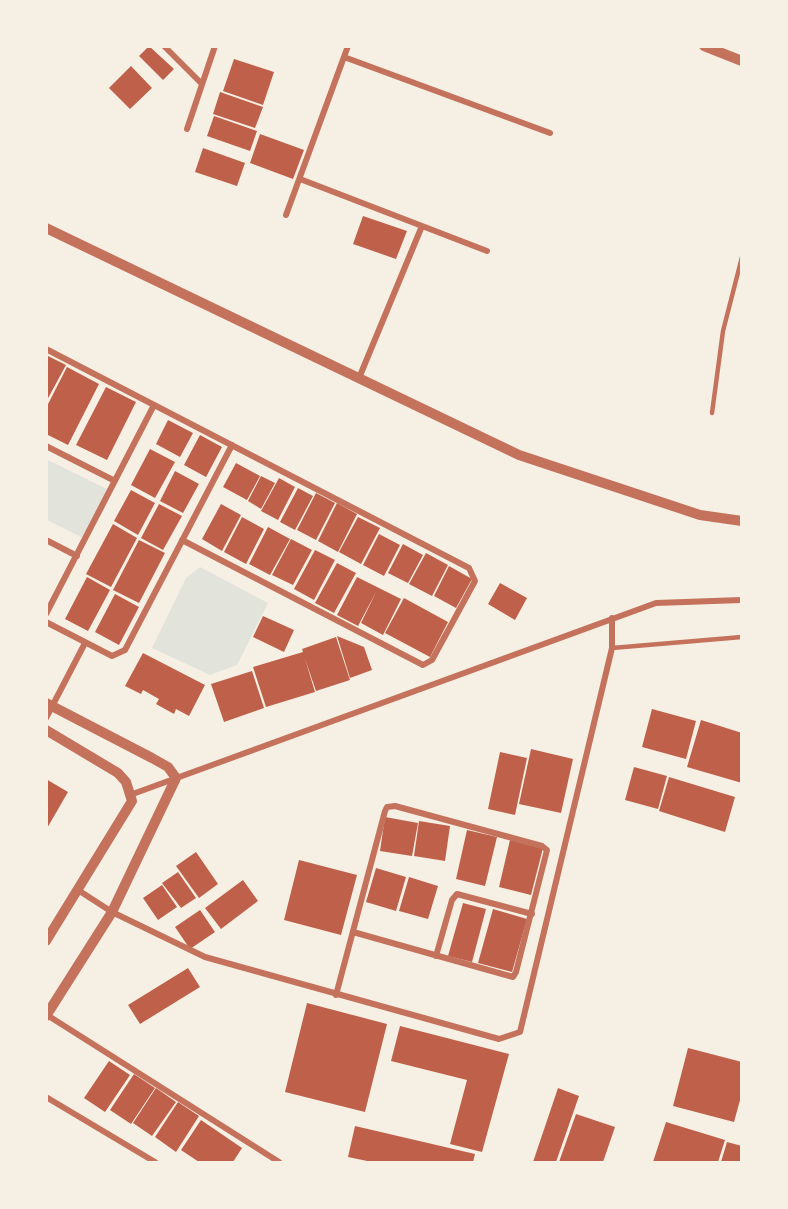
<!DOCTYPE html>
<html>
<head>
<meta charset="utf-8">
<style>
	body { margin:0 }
	#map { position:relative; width:788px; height:1209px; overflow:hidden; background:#f6efe4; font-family:Arial,sans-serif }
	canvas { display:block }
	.frame { position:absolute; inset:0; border:48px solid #f6efe4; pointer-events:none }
</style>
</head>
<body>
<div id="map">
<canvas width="788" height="1209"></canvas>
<div class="frame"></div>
</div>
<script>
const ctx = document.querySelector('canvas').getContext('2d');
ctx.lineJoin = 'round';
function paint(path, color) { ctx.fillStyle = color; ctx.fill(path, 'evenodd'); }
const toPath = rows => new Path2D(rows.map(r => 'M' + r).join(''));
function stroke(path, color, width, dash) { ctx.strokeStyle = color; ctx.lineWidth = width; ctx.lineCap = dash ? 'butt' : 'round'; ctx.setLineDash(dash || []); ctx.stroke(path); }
const green = toPath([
	[46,459,109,490,85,539,47,520],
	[200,567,268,603,237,665,210,675,152,648,186,578]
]);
const building = toPath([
	[149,46,174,69,163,80,139,56],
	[234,59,274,72,263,105,223,91],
	[131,66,152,88,130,109,109,88],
	[220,92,263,107,255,128,213,114],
	[214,116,257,131,250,151,207,136],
	[260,134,304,150,293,179,250,163],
	[203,148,245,163,237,186,195,172],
	[363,216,407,231,396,259,353,244],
	[46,355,66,365,46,402],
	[67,367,99,384,68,445,46,434,46,408],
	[106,387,136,402,107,460,76,445],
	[168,420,193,433,180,457,156,444],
	[200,435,222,447,206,477,184,465],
	[150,449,175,462,155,498,131,485],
	[236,463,260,476,247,500,223,487],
	[175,471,199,484,183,513,160,501],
	[261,476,275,483,261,509,248,501],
	[279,478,295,487,278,520,261,511],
	[298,488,313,496,295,530,280,522],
	[131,490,155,503,138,535,114,521],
	[316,493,335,503,316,540,297,530],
	[337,503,357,514,338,552,318,541],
	[159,504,182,516,163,550,141,538],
	[221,504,241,515,222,551,202,539],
	[242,517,264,529,246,564,224,552],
	[358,517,380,528,361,564,339,552],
	[113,524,137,538,111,587,86,574],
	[268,527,290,539,270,575,249,564],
	[379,534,400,545,384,576,363,565],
	[291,539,312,550,293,585,272,575],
	[139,540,165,553,139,603,113,590],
	[403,544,423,555,408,583,388,573],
	[315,550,335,560,314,600,294,589],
	[426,553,448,565,432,596,409,584],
	[337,563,356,573,334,613,315,603],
	[449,566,472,579,456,608,434,596],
	[87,577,110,590,88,631,65,619],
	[357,577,401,599,383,635,361,623,376,592,358,626,337,615],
	[500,583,527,598,515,620,488,604],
	[115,594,139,607,119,645,95,632],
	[404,598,448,622,430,657,385,633],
	[263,616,294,630,284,652,253,637],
	[337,636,364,647,372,670,350,678],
	[336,637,350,680,316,691,305,659,315,692,266,707,253,667,303,652,302,649],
	[143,653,205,685,189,716,176,709,174,714,156,704,159,699,143,690,141,694,125,686],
	[252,671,264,708,224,722,211,684],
	[652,709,696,721,686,759,642,747],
	[701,720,742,733,742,783,687,767],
	[531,749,573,759,561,813,519,804],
	[500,752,527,758,515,815,488,809],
	[634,767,667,776,658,809,625,800],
	[669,777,735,797,725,832,659,811],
	[46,779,68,792,46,830],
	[385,817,418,823,412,856,380,851],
	[419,821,450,826,445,861,414,856],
	[467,830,497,837,485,886,456,879],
	[510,840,543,848,531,895,499,887],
	[196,852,218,884,199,898,176,866],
	[299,860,357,875,341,935,284,920],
	[376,868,406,877,396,911,366,902],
	[178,872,196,898,181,908,162,883],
	[409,877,438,886,428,919,399,911],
	[243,880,258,901,221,929,205,908],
	[162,885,177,907,158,920,143,898],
	[463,903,486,909,472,962,448,956],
	[493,909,527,919,512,972,478,963],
	[200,910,215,932,190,949,175,927],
	[188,968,200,987,140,1024,128,1005],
	[307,1003,387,1024,365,1112,285,1092],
	[400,1026,509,1054,482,1152,450,1144,467,1080,391,1061],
	[688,1048,742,1062,742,1093,734,1122,673,1106],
	[109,1061,130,1075,105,1112,84,1098],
	[134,1074,155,1088,131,1124,110,1110],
	[156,1088,176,1102,152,1136,133,1123],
	[558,1088,579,1096,556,1162,533,1162],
	[178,1102,199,1116,176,1152,155,1137],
	[576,1114,615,1127,603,1162,559,1162],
	[201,1120,242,1148,233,1162,199,1162,181,1150],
	[666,1122,725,1140,718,1162,653,1162],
	[355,1126,475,1154,473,1162,372,1162,348,1157],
	[727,1142,742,1146,742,1162,721,1162]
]);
const service = toPath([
	[712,413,723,331,742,257],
	[612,648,742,637]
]);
const minor = toPath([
	[164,46,202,84],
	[344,57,550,133],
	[187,129,215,46],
	[300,179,487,251],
	[286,215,348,46],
	[46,349,469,568,475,581,432,660,423,665,182,540],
	[359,378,422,226],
	[46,446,115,481],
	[46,540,77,556],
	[46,614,154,405],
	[46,622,112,656,125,650,232,445],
	[46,718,85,643],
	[130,795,656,603,742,600],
	[78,890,112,912,205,957,499,1039,520,1032,612,648,612,618],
	[436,956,452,900,457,894,532,914],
	[336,995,385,811,387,807,395,806,542,846,547,850,516,972,513,977,353,932],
	[47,1015,279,1162],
	[46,1097,155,1162]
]);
const tertiary = toPath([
	[704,46,742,61],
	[46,228,519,455,700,515,742,521],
	[46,703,152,758,168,767,176,778,112,912,46,1016],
	[46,730,118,773,126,782,132,801,46,941]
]);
paint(green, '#e2e4dc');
paint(building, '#bf614a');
stroke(service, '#c5725c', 4.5);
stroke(minor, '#c5725c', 6);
stroke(tertiary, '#c5725c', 10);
</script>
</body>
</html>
